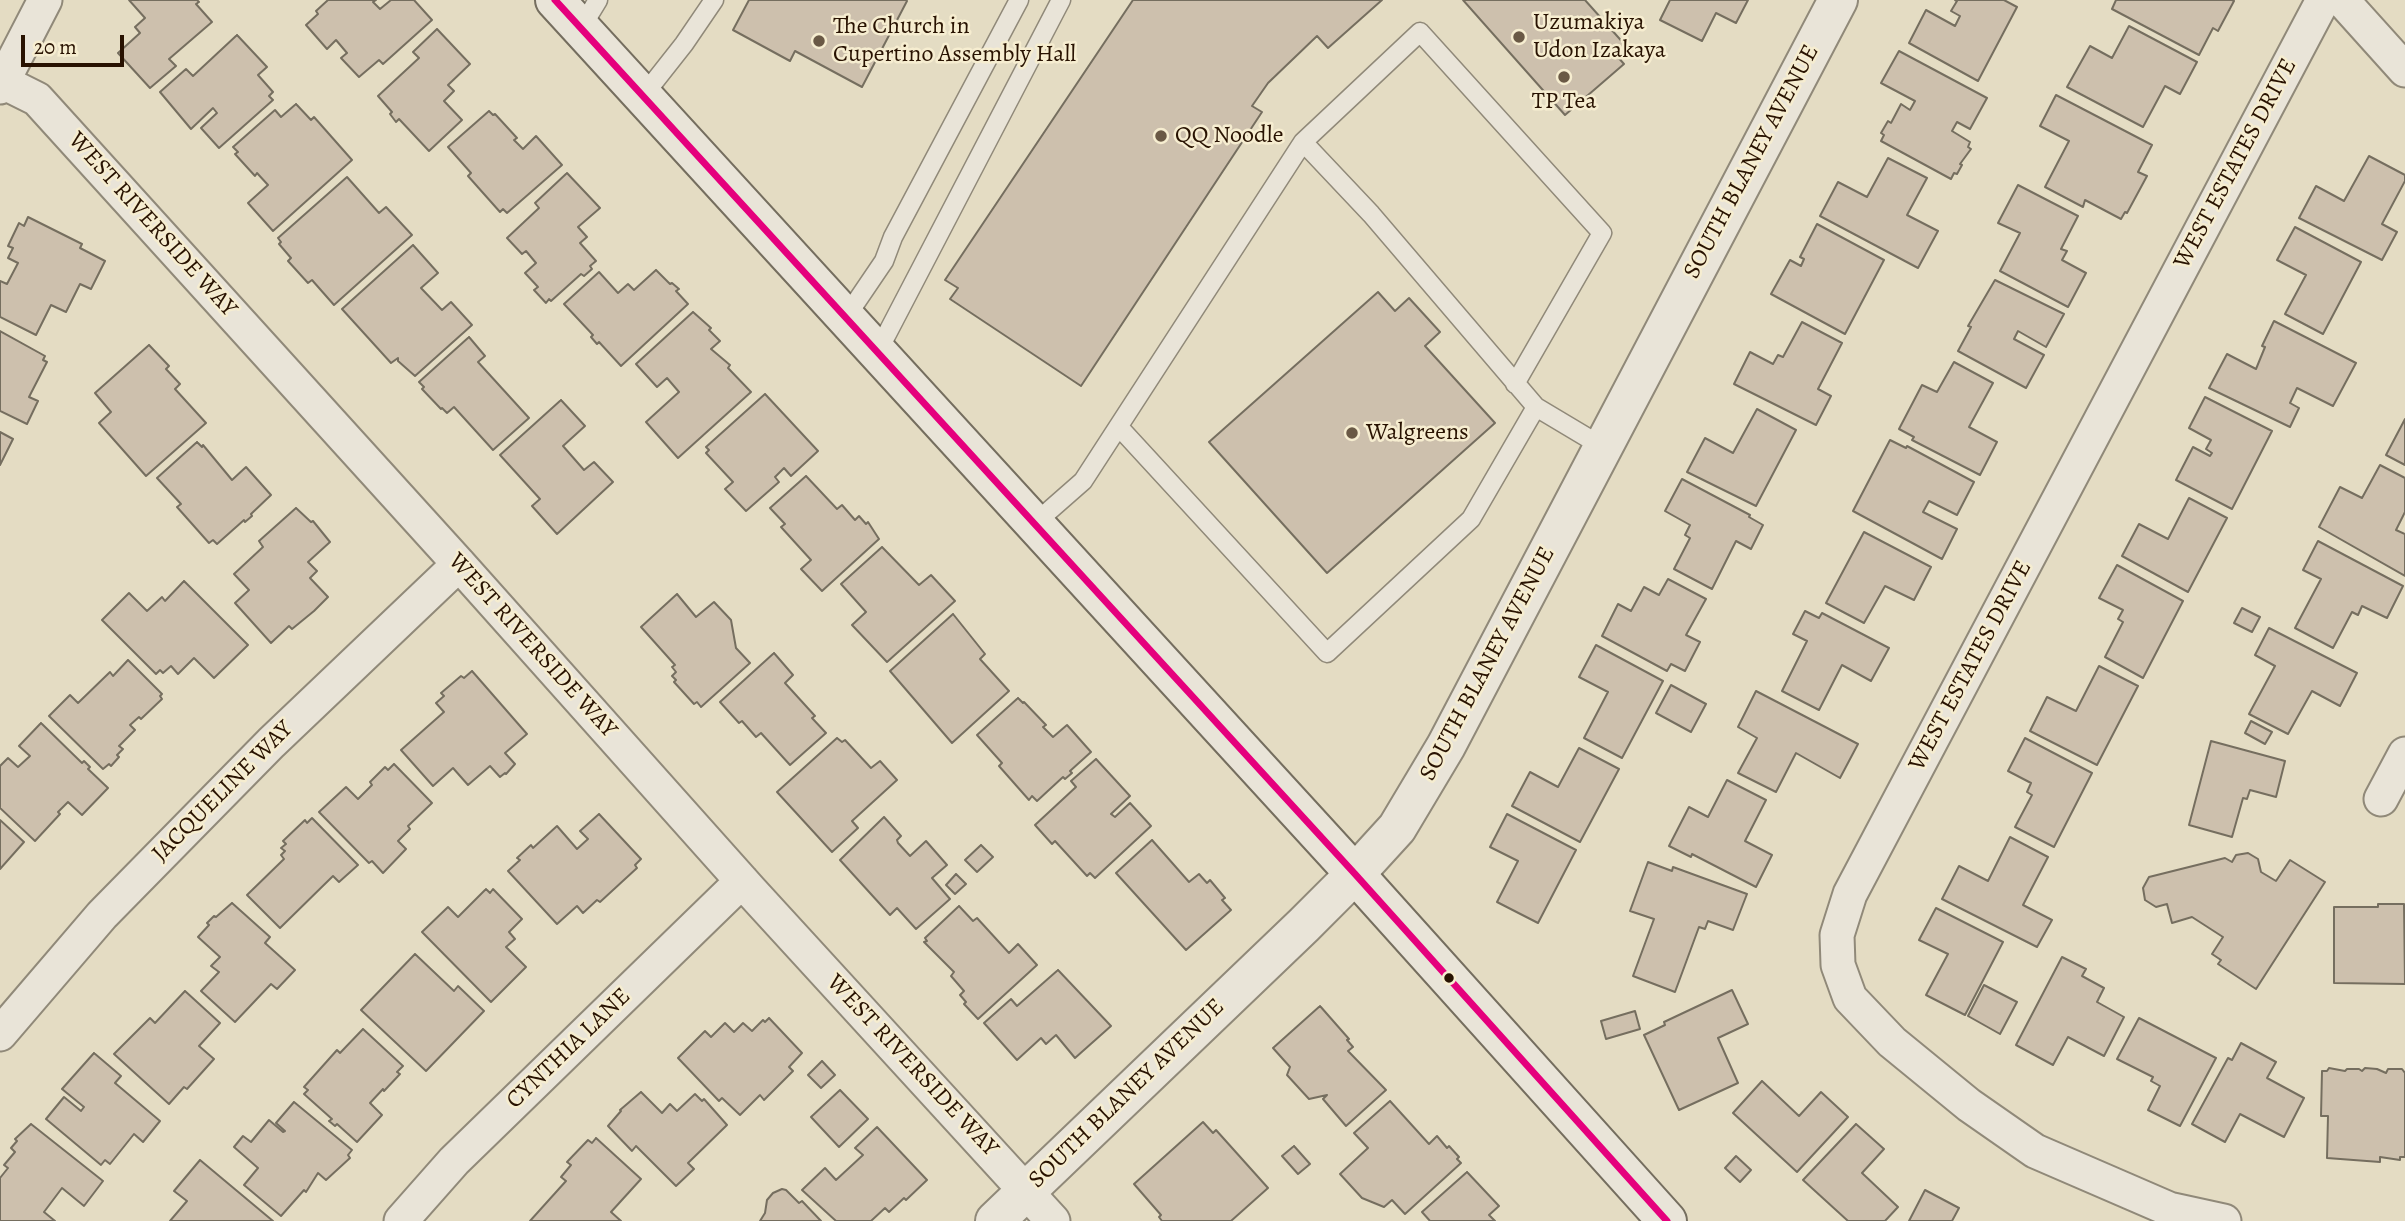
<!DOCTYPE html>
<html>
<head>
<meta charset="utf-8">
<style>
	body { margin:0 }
	#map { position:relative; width:2405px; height:1221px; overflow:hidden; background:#e4dcc3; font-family:Alegreya,serif }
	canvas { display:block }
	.scale { position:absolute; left:21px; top:35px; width:103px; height:32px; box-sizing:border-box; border:4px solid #281201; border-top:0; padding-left:9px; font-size:21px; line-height:24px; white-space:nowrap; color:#281201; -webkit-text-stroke:5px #f6edd0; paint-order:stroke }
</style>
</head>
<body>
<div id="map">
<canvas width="2405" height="1221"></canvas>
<div class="scale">20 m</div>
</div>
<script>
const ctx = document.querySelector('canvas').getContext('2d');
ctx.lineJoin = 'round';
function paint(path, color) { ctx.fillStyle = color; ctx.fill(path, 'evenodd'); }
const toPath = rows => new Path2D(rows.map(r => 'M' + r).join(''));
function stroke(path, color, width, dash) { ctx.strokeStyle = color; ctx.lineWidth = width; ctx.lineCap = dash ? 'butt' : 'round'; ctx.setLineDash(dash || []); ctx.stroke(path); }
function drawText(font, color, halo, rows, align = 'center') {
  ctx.font = font + ' Alegreya,serif'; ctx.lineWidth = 5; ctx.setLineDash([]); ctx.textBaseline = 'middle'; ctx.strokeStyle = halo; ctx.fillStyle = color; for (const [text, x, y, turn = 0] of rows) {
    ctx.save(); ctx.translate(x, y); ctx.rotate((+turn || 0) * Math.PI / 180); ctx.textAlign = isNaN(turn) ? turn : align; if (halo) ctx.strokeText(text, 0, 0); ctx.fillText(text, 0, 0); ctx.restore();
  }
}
const building = toPath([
	[129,0,197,0,199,2,196,4,212,22,169,59,176,66,150,88,118,53,140,33,135,27,145,18,129,0],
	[328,0,376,0,373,2,380,9,391,0,414,0,432,20,383,64,379,60,359,77,341,58,347,53,336,40,327,49,306,25,318,14,316,11,328,0],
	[749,0,906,0,907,1,862,87,795,51,790,61,733,30,749,0],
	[1133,0,1382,0,1328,48,1317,36,1268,83,1252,106,1262,112,1081,386,950,299,958,288,945,280,1133,0],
	[1463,0,1585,0,1626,46,1616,55,1624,64,1565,115,1463,0],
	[1670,0,1748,0,1736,23,1716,13,1702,41,1660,20,1670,0],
	[1955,0,2004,0,2017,7,1978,81,1909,43,1926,10,1955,26,1960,16,1951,11,1957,1,1955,0],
	[2116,0,2232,0,2234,1,2218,31,2213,28,2199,55,2112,9,2116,0],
	[2129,26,2197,62,2180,94,2165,86,2143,127,2067,87,2090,46,2112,58,2129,26],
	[437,29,470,64,448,85,454,91,444,101,462,120,429,151,399,119,396,122,390,114,392,112,378,96,419,58,413,52,437,29],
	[237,35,267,67,258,75,273,92,269,96,273,100,219,148,201,128,217,113,213,108,191,129,160,92,186,69,193,76,237,35],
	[1899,51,1987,98,1970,129,1957,122,1952,131,1970,142,1968,147,1971,149,1960,164,1962,165,1957,174,1954,173,1951,179,1881,141,1884,135,1881,133,1888,121,1891,123,1901,104,1910,110,1915,101,1881,83,1899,51],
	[2056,95,2152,145,2138,172,2147,176,2127,213,2125,212,2121,219,2085,200,2083,207,2045,187,2069,141,2040,126,2056,95],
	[296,104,311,120,314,117,352,160,273,231,248,203,268,185,257,173,255,176,235,154,238,152,233,147,275,110,281,117,296,104],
	[489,111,493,115,495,114,517,138,514,140,523,149,536,136,562,165,507,213,503,209,500,212,468,176,471,173,448,147,489,111],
	[2369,156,2405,175,2405,181,2382,224,2397,232,2382,260,2299,218,2316,186,2344,201,2369,156],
	[1888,158,1927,178,1907,215,1938,231,1918,268,1820,216,1838,182,1867,197,1888,158],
	[567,173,600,208,578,227,587,237,580,243,596,261,590,266,592,269,584,276,581,274,551,301,549,299,546,303,534,290,538,287,525,273,536,263,526,251,522,254,507,238,539,208,535,203,567,173],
	[347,177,379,213,386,207,412,235,334,305,312,280,308,283,288,261,291,258,279,244,281,242,278,238,347,177],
	[2018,185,2078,216,2061,249,2067,251,2062,260,2086,273,2068,307,2000,271,2020,233,1998,223,2018,185],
	[28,217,82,244,80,248,105,261,91,289,80,284,66,312,51,305,36,335,0,317,0,281,7,284,18,263,8,258,13,248,8,246,19,223,24,226,28,217],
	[1817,224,1884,260,1845,334,1771,294,1790,260,1801,266,1804,259,1800,257,1817,224],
	[2295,227,2361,262,2323,334,2285,314,2306,275,2277,260,2295,227],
	[413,245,438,273,421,288,442,310,451,302,472,325,415,376,398,361,398,358,391,363,342,309,413,245],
	[656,270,670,284,672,283,679,289,676,291,688,304,621,366,599,342,597,344,591,337,593,335,564,304,599,272,618,293,628,284,634,290,656,270],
	[1995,280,2064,314,2046,347,2018,331,2014,339,2044,355,2026,388,1958,351,1971,327,1968,326,1995,280],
	[1378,292,1395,311,1409,298,1440,332,1425,346,1495,423,1327,573,1209,442,1378,292],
	[693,312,711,328,709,330,720,341,711,349,730,365,728,368,751,392,678,458,646,422,679,392,667,378,657,387,636,364,693,312],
	[2274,321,2356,363,2333,406,2297,388,2290,403,2299,408,2290,427,2209,388,2227,354,2256,369,2265,347,2262,346,2274,321],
	[1802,322,1842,343,1818,389,1831,396,1816,425,1734,384,1750,352,1773,364,1778,355,1783,357,1802,322],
	[0,331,45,356,43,360,47,362,29,397,38,401,27,424,0,411,0,331],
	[469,337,485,356,478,362,529,418,493,450,454,407,447,413,442,408,441,409,422,389,424,387,419,382,469,337],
	[149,345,169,366,166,369,180,384,175,389,206,423,146,476,99,423,111,412,95,393,149,345],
	[1954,362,1993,383,1969,427,1997,442,1980,475,1912,440,1914,437,1899,429,1922,385,1937,392,1954,362],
	[765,394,818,451,791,476,784,468,775,477,779,482,746,511,725,489,733,482,706,453,709,450,706,447,765,394],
	[2205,397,2272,431,2232,509,2176,480,2193,447,2210,456,2212,453,2206,449,2211,440,2189,428,2205,397],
	[561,400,585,426,563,446,584,470,594,462,613,482,557,534,532,506,540,499,500,455,561,400],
	[1757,409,1796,430,1756,506,1687,472,1705,438,1733,453,1757,409],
	[2405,419,2405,465,2386,455,2405,419],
	[0,432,13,439,0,465,0,432],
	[1890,440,1906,448,1907,446,1974,482,1957,515,1929,501,1923,512,1957,529,1942,559,1853,511,1890,440],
	[197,442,202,447,203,445,232,480,246,467,271,495,251,514,252,516,245,522,244,520,217,544,213,540,209,543,177,507,181,504,157,478,197,442],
	[2380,465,2405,478,2405,512,2396,530,2405,534,2405,576,2319,527,2340,487,2362,498,2380,465],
	[806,476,837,509,842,505,855,520,859,516,866,524,868,522,879,539,822,591,801,569,811,560,781,527,785,524,770,508,806,476],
	[1682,479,1750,515,1749,517,1763,525,1751,549,1736,541,1712,589,1674,569,1690,538,1685,535,1690,525,1665,511,1682,479],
	[2189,498,2227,518,2188,592,2122,556,2139,524,2168,539,2189,498],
	[296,508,311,522,313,521,330,542,308,562,317,571,310,578,328,597,314,611,292,629,289,626,271,643,235,603,249,590,234,574,263,547,259,541,296,508],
	[1864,532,1931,567,1914,600,1885,586,1864,623,1826,603,1864,532],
	[2318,541,2403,586,2387,618,2362,606,2358,615,2352,612,2333,648,2295,628,2321,579,2303,570,2318,541],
	[882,547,919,585,931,575,955,601,887,662,852,625,866,612,841,584,882,547],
	[2117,565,2183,601,2143,678,2105,657,2123,622,2118,619,2123,610,2099,598,2117,565],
	[1668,579,1706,599,1686,635,1700,642,1685,671,1671,664,1667,671,1602,636,1618,604,1631,611,1644,587,1659,595,1668,579],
	[184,581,248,645,214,678,194,658,178,674,171,666,163,673,160,670,156,674,102,620,129,593,147,611,162,597,165,601,184,581],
	[677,594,696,617,714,602,731,620,736,648,750,663,701,707,697,702,694,704,674,682,676,680,672,676,676,672,672,667,675,665,641,627,677,594],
	[2242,608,2260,617,2252,632,2234,623,2242,608],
	[1805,611,1819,618,1822,613,1889,648,1871,681,1842,665,1819,710,1782,691,1807,641,1793,634,1805,611],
	[953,614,985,654,980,659,1009,691,952,743,890,671,953,614],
	[2269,628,2357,673,2340,706,2312,691,2288,734,2249,714,2275,666,2255,655,2269,628],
	[1596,645,1663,681,1622,758,1584,738,1608,692,1579,677,1596,645],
	[774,653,793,675,785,683,815,716,812,718,826,733,790,765,761,733,756,737,742,721,739,723,720,702,774,653],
	[128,660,162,694,160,696,162,699,141,719,139,717,130,725,135,730,119,746,123,749,117,755,119,757,111,766,109,764,103,769,49,716,70,695,78,703,110,672,113,676,128,660],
	[2099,666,2138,686,2097,765,2030,731,2047,697,2076,711,2099,666],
	[472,671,527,734,505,753,515,764,506,774,505,773,500,777,490,766,468,785,453,768,433,786,401,750,444,712,436,703,444,696,441,693,461,676,464,678,472,671],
	[1671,685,1706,704,1691,732,1656,713,1671,685],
	[1756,691,1858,744,1840,778,1796,753,1776,792,1738,773,1757,738,1738,727,1756,691],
	[1018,698,1023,703,1024,702,1046,725,1043,727,1053,737,1067,725,1091,752,1070,771,1072,773,1065,779,1063,777,1037,801,1032,796,1029,800,999,766,1002,763,977,735,1018,698],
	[2251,721,2272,732,2265,744,2245,733,2251,721],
	[41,723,82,763,84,761,90,767,88,769,108,788,82,815,68,802,58,812,60,814,35,841,0,808,0,766,8,758,18,767,30,756,19,746,41,723],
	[837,738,842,742,845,740,871,768,880,761,897,780,852,821,858,828,832,852,777,792,837,738],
	[2025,738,2092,773,2054,847,2015,827,2032,795,2027,792,2031,783,2008,771,2025,738],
	[2211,741,2285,761,2276,797,2250,790,2247,799,2243,798,2232,837,2189,825,2211,741],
	[1579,748,1619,769,1580,842,1512,806,1530,772,1558,787,1579,748],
	[1096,759,1130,796,1111,814,1115,817,1130,803,1151,826,1095,878,1090,873,1087,876,1055,841,1052,844,1035,825,1076,787,1071,781,1096,759],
	[394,764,432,803,408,826,410,829,398,841,406,849,383,873,372,861,369,863,319,812,346,787,358,799,372,785,370,782,385,767,388,770,394,764],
	[1727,780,1766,800,1745,841,1772,855,1756,887,1692,854,1691,857,1669,846,1689,807,1708,817,1727,780],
	[599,814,641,859,635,865,637,868,600,902,597,900,583,913,577,906,557,924,508,871,520,860,517,858,531,845,533,848,557,826,577,849,588,839,580,831,599,814],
	[1507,814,1576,850,1538,923,1497,902,1518,861,1490,847,1507,814],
	[884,817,901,836,897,840,898,843,910,856,926,841,947,865,932,878,950,899,916,929,897,908,890,915,840,860,884,817],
	[312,818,358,865,339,882,333,876,280,928,247,895,284,859,281,855,285,851,281,848,286,844,283,841,305,820,307,823,312,818],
	[0,820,24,842,0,869,0,820],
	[2010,837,2048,857,2023,905,2052,920,2037,947,1942,899,1959,866,1988,881,2010,837],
	[1152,840,1189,882,1199,874,1207,883,1210,880,1225,898,1222,900,1231,910,1186,950,1116,873,1152,840],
	[981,845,993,857,977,872,965,860,981,845],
	[2248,853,2258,859,2261,872,2276,881,2290,860,2325,882,2256,989,2218,964,2221,960,2212,954,2223,937,2192,917,2172,923,2167,904,2156,907,2145,900,2143,888,2149,877,2225,858,2232,862,2236,855,2248,853],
	[1648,862,1672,871,1673,867,1747,894,1733,930,1708,921,1705,929,1699,927,1675,992,1633,976,1654,919,1630,911,1648,862],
	[956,874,966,884,955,894,946,885,956,874],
	[486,889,490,893,493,889,522,919,509,932,515,939,506,947,526,967,491,1002,422,932,448,907,458,917,486,889],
	[232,903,270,937,265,943,295,970,277,989,271,984,235,1022,201,991,219,972,211,966,220,957,198,937,209,925,207,923,214,916,216,917,232,903],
	[2378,904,2404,904,2405,984,2334,983,2334,907,2378,907,2378,904],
	[959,906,973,921,977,918,1009,953,1018,944,1037,965,978,1019,964,1004,966,1002,960,995,964,991,951,976,954,972,924,942,927,941,925,938,959,906],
	[1936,908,2003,942,1965,1015,1926,995,1948,954,1919,940,1936,908],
	[415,954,454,991,458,986,484,1011,426,1071,361,1010,415,954],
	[2062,957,2086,969,2082,976,2104,988,2097,1002,2124,1017,2104,1056,2068,1037,2053,1065,2016,1045,2062,957],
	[1058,970,1111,1026,1075,1058,1056,1035,1046,1044,1041,1038,1017,1060,984,1023,1011,999,1017,1006,1058,970],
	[1984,985,2017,1002,2000,1034,1968,1016,1984,985],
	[1732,990,1748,1024,1718,1038,1738,1083,1679,1110,1644,1035,1665,1025,1664,1022,1732,990],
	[185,991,220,1023,199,1046,214,1059,187,1089,184,1087,169,1104,114,1054,150,1018,155,1023,185,991],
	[1320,1006,1349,1039,1347,1040,1353,1047,1348,1051,1386,1090,1346,1126,1323,1099,1327,1095,1309,1099,1287,1075,1290,1067,1273,1048,1320,1006],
	[1635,1011,1640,1029,1606,1039,1601,1021,1635,1011],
	[769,1018,802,1053,789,1067,793,1071,764,1100,760,1095,740,1115,722,1098,719,1101,678,1058,705,1031,711,1037,725,1023,734,1032,743,1023,752,1031,763,1020,765,1022,769,1018],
	[2139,1018,2216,1058,2180,1126,2148,1110,2160,1086,2151,1081,2153,1077,2117,1059,2139,1018],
	[363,1029,403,1066,397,1072,400,1074,384,1091,383,1089,370,1103,382,1115,357,1142,337,1124,335,1126,329,1121,332,1119,304,1094,308,1090,304,1087,337,1050,340,1053,363,1029],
	[2241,1043,2276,1062,2267,1078,2304,1098,2284,1137,2240,1114,2225,1142,2192,1124,2228,1058,2232,1060,2241,1043],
	[94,1053,121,1076,115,1083,160,1121,143,1142,134,1134,110,1164,105,1160,101,1165,46,1119,64,1097,81,1111,84,1107,62,1089,94,1053],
	[822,1061,835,1075,821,1088,808,1075,822,1061],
	[2329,1068,2345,1071,2347,1069,2359,1069,2362,1071,2365,1068,2377,1069,2386,1073,2388,1069,2402,1069,2405,1073,2405,1157,2400,1157,2400,1160,2380,1157,2380,1162,2327,1158,2328,1116,2321,1116,2322,1071,2327,1071,2329,1068],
	[1762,1081,1799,1116,1821,1092,1848,1117,1797,1172,1733,1113,1762,1081],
	[840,1090,868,1119,839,1147,811,1117,840,1090],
	[641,1092,662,1113,670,1104,677,1111,695,1094,702,1101,704,1099,727,1125,688,1163,694,1169,676,1186,636,1146,632,1151,608,1126,621,1111,620,1110,641,1092],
	[1390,1101,1429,1144,1437,1136,1447,1148,1449,1146,1459,1157,1457,1159,1461,1163,1405,1214,1392,1200,1384,1207,1362,1198,1340,1174,1368,1148,1354,1133,1390,1101],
	[294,1102,352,1150,348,1155,350,1158,326,1180,318,1173,306,1192,304,1190,281,1216,244,1185,258,1168,234,1147,243,1136,251,1142,269,1120,283,1132,285,1131,276,1123,294,1102],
	[1203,1122,1213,1133,1216,1130,1268,1188,1231,1221,1162,1221,1159,1217,1161,1215,1134,1184,1203,1122],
	[31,1124,103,1181,84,1206,62,1188,44,1212,55,1221,0,1221,0,1178,8,1168,4,1165,15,1152,11,1148,17,1141,15,1139,31,1124],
	[1856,1124,1884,1149,1862,1173,1898,1207,1885,1221,1848,1221,1803,1180,1856,1124],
	[877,1127,927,1180,906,1200,904,1198,889,1212,885,1208,871,1221,836,1221,802,1190,825,1168,836,1180,863,1155,855,1148,877,1127],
	[596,1138,641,1179,611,1212,621,1221,530,1221,566,1181,561,1177,571,1165,567,1162,588,1140,592,1143,596,1138],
	[1294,1146,1310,1164,1298,1174,1282,1156,1294,1146],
	[1736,1156,1751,1170,1740,1182,1725,1168,1736,1156],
	[200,1160,273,1221,170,1221,187,1201,174,1191,200,1160],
	[1467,1172,1499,1206,1489,1215,1495,1221,1430,1221,1422,1212,1467,1172],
	[782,1189,786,1190,799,1203,802,1201,821,1221,760,1221,765,1213,767,1200,773,1193,782,1189],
	[1925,1190,1959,1208,1952,1221,1909,1221,1925,1190]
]);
const service = toPath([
	[581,28,598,0],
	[643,96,684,44,714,0],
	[1303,142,1371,214,1536,407,1603,447],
	[846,317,884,261,893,237,1019,0],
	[877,353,1061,0],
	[1119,427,1327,653,1471,519,1536,407],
	[1034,524,1083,481,1303,142,1420,32,1602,233,1515,384]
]);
const minor = toPath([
	[2342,0,2405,70],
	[3,82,37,99,459,564,750,890,1053,1221],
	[0,87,45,0],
	[2381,799,2405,754],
	[0,1034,102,915,271,743,459,564],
	[401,1221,454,1161,742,881],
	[2224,1221,2169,1209,2035,1151,1969,1105,1892,1042,1850,998,1838,965,1837,935,1850,894,2323,0]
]);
const tertiary = toPath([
	[995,1221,1304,925,1355,874,1397,828,1446,746,1838,0]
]);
const secondary = toPath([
	[555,0,1355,874,1667,1221]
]);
const bus1 = toPath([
	[555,0,1355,874,1667,1221]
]);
const markers = [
	[1519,37,7,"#6a5945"],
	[819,41,7,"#6a5945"],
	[1564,77,7,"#6a5945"],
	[1161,136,7,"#6a5945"],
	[1352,433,7,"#6a5945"],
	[1449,978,6,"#281201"]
];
const poiNames = [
	["Uzumakiya",1533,23],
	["Udon Izakaya",1533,51],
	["The Church in",833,27],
	["Cupertino Assembly Hall",833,55],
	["TP Tea",1564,102,"center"],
	["QQ Noodle",1175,136],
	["Walgreens",1366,433]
];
const streetNames = [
	["SOUTH BLANEY AVENUE",1752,162,-62],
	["WEST ESTATES DRIVE",2236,164,-62],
	["WEST RIVERSIDE WAY",152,225,48],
	["WEST RIVERSIDE WAY",532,646,48],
	["SOUTH BLANEY AVENUE",1488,664,-62],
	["WEST ESTATES DRIVE",1971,666,-62],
	["JACQUELINE WAY",223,792,-45],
	["CYNTHIA LANE",569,1049,-44],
	["WEST RIVERSIDE WAY",912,1066,47],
	["SOUTH BLANEY AVENUE",1127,1094,-44]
];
paint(building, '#cdc0ad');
stroke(building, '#756e5f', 2);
stroke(service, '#908979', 21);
stroke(minor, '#908979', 37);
stroke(tertiary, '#908979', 42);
stroke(secondary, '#756e5f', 42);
stroke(service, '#e9e4d8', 18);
stroke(minor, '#e9e4d8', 33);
stroke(tertiary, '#e9e4d8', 38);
stroke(secondary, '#e9e4d8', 38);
stroke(bus1, '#e5007d', 7);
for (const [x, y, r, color] of markers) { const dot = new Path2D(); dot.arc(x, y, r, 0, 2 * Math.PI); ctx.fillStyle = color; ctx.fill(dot); stroke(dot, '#f6edd0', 2.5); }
drawText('24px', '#281201', '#f6edd0', poiNames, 'left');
drawText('24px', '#281201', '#f6edd0', streetNames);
</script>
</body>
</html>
